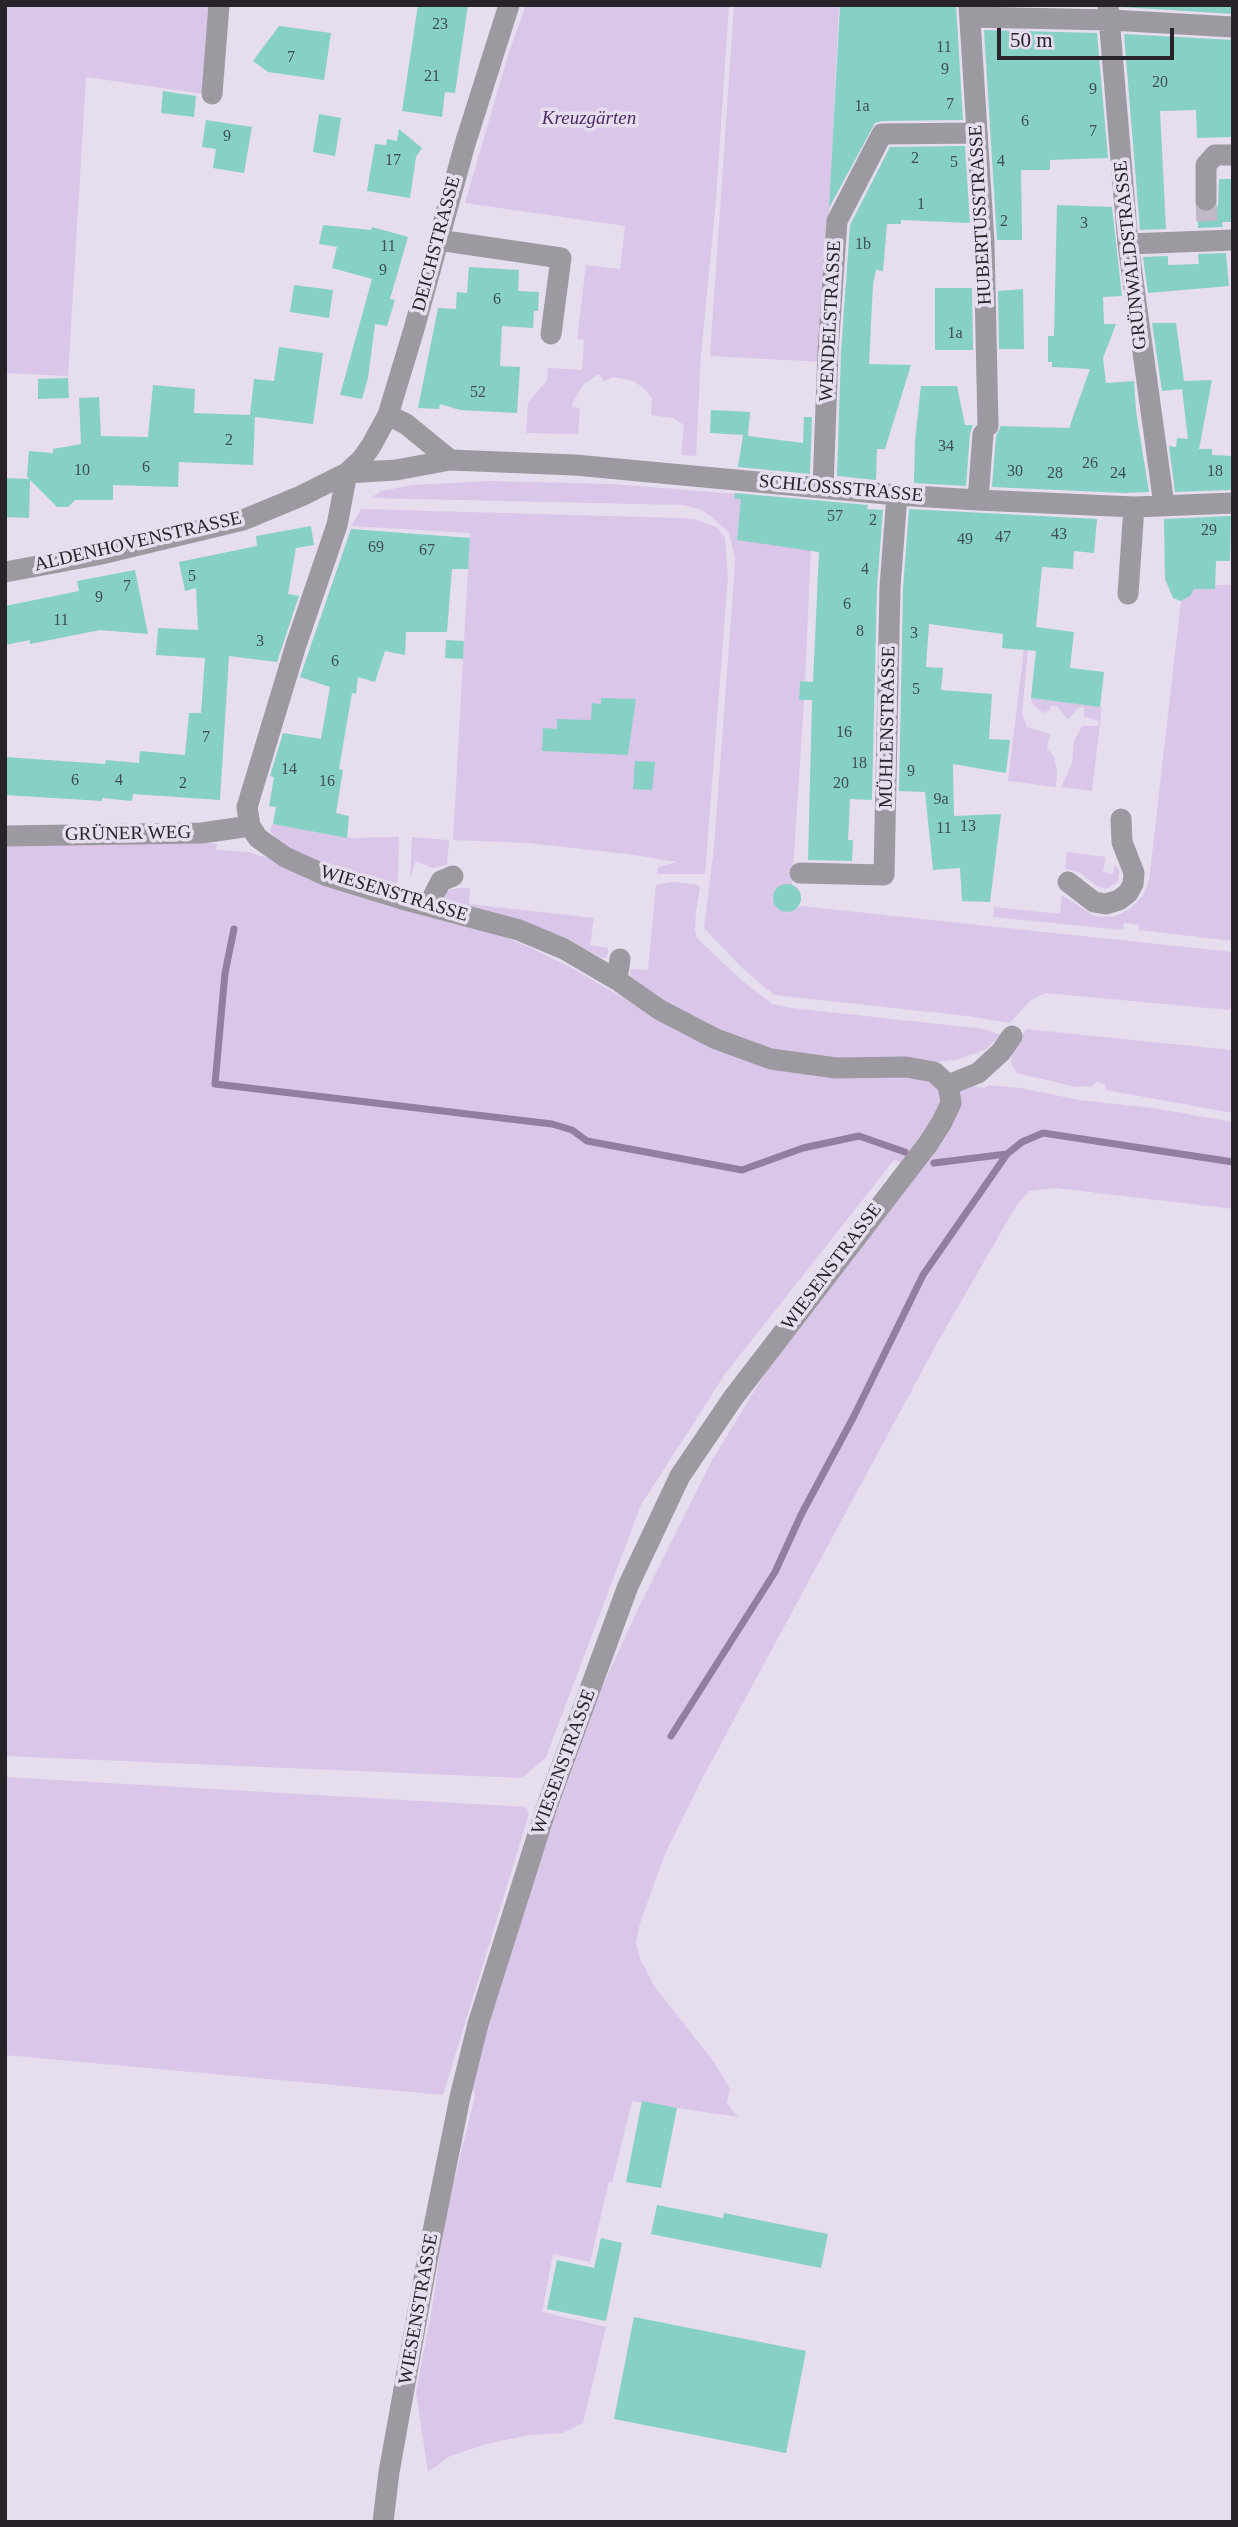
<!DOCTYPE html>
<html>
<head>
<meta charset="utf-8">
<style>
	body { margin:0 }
	#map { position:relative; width:1238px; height:2527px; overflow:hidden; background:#e6ddee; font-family:"Times New Roman",serif }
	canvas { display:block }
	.frame { position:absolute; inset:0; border:7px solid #272329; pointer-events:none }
	.scale { position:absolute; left:997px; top:28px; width:177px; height:32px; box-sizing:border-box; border:4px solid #272329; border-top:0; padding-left:9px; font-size:21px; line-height:24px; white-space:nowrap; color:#272329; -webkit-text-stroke:5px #e6ddee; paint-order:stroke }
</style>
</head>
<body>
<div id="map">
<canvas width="1238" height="2527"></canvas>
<div class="frame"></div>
<div class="scale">50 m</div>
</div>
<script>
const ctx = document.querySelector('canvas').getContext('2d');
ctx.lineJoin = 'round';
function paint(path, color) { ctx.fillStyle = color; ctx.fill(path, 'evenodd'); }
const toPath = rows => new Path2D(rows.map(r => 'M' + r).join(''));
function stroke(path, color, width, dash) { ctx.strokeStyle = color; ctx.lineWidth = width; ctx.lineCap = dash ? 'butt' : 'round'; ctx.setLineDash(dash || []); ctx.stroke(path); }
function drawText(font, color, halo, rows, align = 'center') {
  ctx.font = font + ' "Times New Roman",serif'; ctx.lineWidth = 7; ctx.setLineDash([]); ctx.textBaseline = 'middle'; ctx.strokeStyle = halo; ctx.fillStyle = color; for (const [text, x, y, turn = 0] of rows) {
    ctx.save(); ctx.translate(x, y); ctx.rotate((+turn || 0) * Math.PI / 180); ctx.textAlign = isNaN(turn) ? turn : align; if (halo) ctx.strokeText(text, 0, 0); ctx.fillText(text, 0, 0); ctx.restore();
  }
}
const green = toPath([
	[5,5,212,5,204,94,86,77,68,376,5,373],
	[526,5,729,5,716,200,701,355,696,456,681,455,684,426,681,423,673,418,651,415,652,399,646,390,634,381,613,377,604,381,599,374,584,384,573,402,572,407,580,408,578,434,526,433,528,403,547,380,548,368,582,370,584,340,577,339,586,265,620,269,625,226,465,203,509,52],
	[734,5,839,5,822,362,710,356],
	[489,481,612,484,813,500,805,681,800,681,799,699,804,700,792,885,781,886,776,889,772,899,777,909,788,913,800,906,1233,952,1233,1001,1230,1010,1045,993,1030,1001,1010,1023,967,1016,774,995,740,966,704,928,714,847,734,578,735,557,729,533,712,517,702,510,683,505,371,498,381,491,413,485],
	[361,509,679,518,694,519,716,527,725,538,728,577,705,874,657,874,658,867,678,862,627,854,528,843,453,840,470,533,351,526],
	[1192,585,1233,585,1233,941,1139,930,1139,925,1124,923,1123,930,993,917,994,907,1060,914,1062,895,1094,916,1114,917,1130,909,1143,895,1149,881,1181,601,1190,596],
	[1024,649,1028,650,1022,713,1027,727,1050,734,1047,748,1054,757,1057,771,1056,787,1008,781],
	[1031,698,1102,707,1092,791,1061,787,1072,763,1074,741,1082,726,1098,726,1099,721,1083,716,1085,708,1081,707,1077,709,1068,720,1057,706,1051,706,1049,711,1043,713,1033,704],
	[273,824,347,838,399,837,398,877,395,889,304,859,278,842,270,830],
	[412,837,449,840,447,865,433,868,416,861,410,878],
	[188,841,217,844,216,850,249,852,495,933,529,947,568,966,686,1034,984,1088,989,1085,1020,1088,1079,1100,1152,1108,1233,1122,1233,1209,1055,1188,1029,1191,1016,1206,935,1347,703,1777,665,1854,640,1923,636,1943,640,1959,655,1987,714,2062,730,2089,727,2103,738,2117,632,2101,612,2183,609,2182,590,2262,553,2254,542,2312,606,2327,583,2423,563,2433,529,2435,486,2444,450,2456,428,2472,416,2392,432,2309,445,2218,475,2096,471,2081,548,1806,637,1611,712,1460,785,1341,915,1168,894,1160,725,1374,641,1505,546,1757,522,1778,5,1756,5,844],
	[1067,852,1106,857,1103,872,1113,874,1115,864,1119,871,1118,882,1106,889,1097,886,1079,872,1065,869],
	[672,882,695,884,700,887,696,912,695,930,697,938,740,979,772,1004,792,1008,984,1029,1001,1035,986,1049,960,1059,940,1062,833,1058,788,1053,753,1045,674,1009,630,977,631,969,648,970,656,885],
	[457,888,470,888,469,904,594,918,590,945,608,948,608,953,606,958,602,958,569,940,446,902,446,891],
	[1026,1029,1231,1050,1233,1046,1233,1113,1106,1090,1105,1085,1097,1081,1093,1086,1076,1087,1017,1073,1011,1063,1012,1051],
	[5,1777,526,1807,529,1814,443,2095,5,2055]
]);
const stream = toPath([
	[234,929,225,973,215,1084,552,1124,572,1130,587,1141,742,1170,803,1148,859,1136,905,1152],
	[934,1163,1007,1154,1022,1142,1043,1133,1233,1162],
	[671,1736,775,1572,801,1515,854,1416,923,1275,1007,1154]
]);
const building = toPath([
	[418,5,468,5,455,93,445,92,442,117,402,111],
	[840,5,956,5,963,120,882,121,875,123,829,208],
	[1121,5,1233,5,1233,14,1121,7],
	[279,26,331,33,324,80,268,72,253,61],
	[984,30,1097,33,1108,158,1050,160,1050,170,1021,170,1022,240,997,240],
	[1124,34,1233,40,1233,137,1197,138,1196,110,1160,111,1166,229,1140,230],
	[163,91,196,96,194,117,161,113],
	[319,114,341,118,335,156,313,152],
	[206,120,252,127,244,173,213,168,216,149,202,147],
	[399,129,422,148,416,157,410,198,367,191,375,144,386,145,387,139,397,141],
	[965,146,970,223,901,220,901,224,887,224,883,271,876,270,873,285,869,364,911,365,885,449,877,449,876,480,837,476,841,352,850,225,890,147],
	[1219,179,1233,179,1233,222,1222,222,1223,227,1198,228,1198,210,1207,213,1218,206],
	[1057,205,1112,207,1122,296,1103,297,1104,324,1116,324,1103,358,1106,383,1134,381,1136,411,1149,492,1125,493,992,487,996,436,1001,426,1069,428,1090,369,1052,367,1052,362,1048,362,1048,336,1054,336],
	[323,225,371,230,372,227,408,237,390,299,395,300,387,326,375,324,368,378,362,399,340,395,372,279,332,268,337,247,319,244],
	[1226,253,1229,286,1148,293,1143,257,1168,256,1168,265,1199,264,1198,254],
	[469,267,519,270,518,291,539,292,538,311,534,311,533,328,502,326,500,366,520,367,517,413,460,410,440,404,439,409,418,408,438,308,456,309,457,292,467,293],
	[294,285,333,290,329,318,290,312],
	[935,288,972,288,973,350,935,350],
	[1023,289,1024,349,999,349,998,291],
	[1152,323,1176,323,1184,381,1212,380,1199,449,1212,449,1212,455,1233,456,1231,490,1175,492,1169,446,1176,447,1177,438,1188,439,1182,389,1162,391],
	[279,347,323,353,313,424,255,417,253,465,179,462,178,487,113,485,113,500,75,500,68,507,57,507,30,480,29,518,5,517,5,478,30,479,27,477,29,451,53,453,53,449,81,444,79,398,99,397,101,436,148,437,153,385,195,389,194,413,250,415,254,379,274,381],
	[68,378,69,398,38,399,38,379],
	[921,386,957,386,965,425,973,425,970,433,966,486,914,483,915,441],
	[711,410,750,412,748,436,803,443,804,417,812,417,810,474,738,467,743,435,710,433],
	[735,493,868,505,867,509,883,510,877,587,872,800,850,799,848,840,853,840,852,861,808,860,812,700,799,700,800,681,813,682,819,552,737,540,741,499,734,499],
	[909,509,1097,519,1094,553,1074,551,1073,569,1042,567,1036,627,1074,632,1070,668,1104,672,1100,707,1031,698,1036,651,1002,648,1003,634,929,624,926,667,943,668,941,690,992,694,989,739,1010,740,1006,773,953,764,954,816,1001,814,990,902,962,901,960,868,933,870,925,792,899,791,903,588],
	[1231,516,1230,561,1216,561,1215,589,1194,589,1190,596,1181,601,1173,598,1165,579,1164,519],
	[311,526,314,545,296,548,288,594,299,596,277,662,229,656,220,800,133,794,132,801,102,798,102,801,5,795,5,757,105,764,106,760,139,763,140,751,185,755,189,713,201,713,205,658,156,655,158,628,198,630,196,588,185,591,179,562,257,546,256,536],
	[351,529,470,538,468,569,452,569,447,632,406,632,405,655,385,651,375,682,358,677,356,694,352,693,339,769,343,770,336,813,349,816,347,838,273,824,276,807,269,806,274,777,270,776,283,733,321,739,330,687,300,677],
	[135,570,148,634,100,630,30,644,30,640,5,645,5,606,79,591,77,581],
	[446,640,464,641,463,659,445,658],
	[601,698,636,699,628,755,542,751,543,728,557,729,557,719,591,720,592,703,601,704],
	[635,761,655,762,652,790,633,789],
	'773 898a14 14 0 1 1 28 0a14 14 0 1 1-28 0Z',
	[642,2101,677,2108,661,2188,626,2182],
	[657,2205,723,2218,724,2213,828,2234,821,2268,651,2234],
	[601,2238,622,2243,606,2321,547,2309,557,2260,594,2268],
	[634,2317,806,2351,786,2453,614,2419]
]);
const minorTunnel = toPath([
	[1206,200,1207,223]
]);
const minor = toPath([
	[969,5,984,242,988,426],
	[1108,5,1128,244,1164,505],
	[970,17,1111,20,1233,27],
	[212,94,219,5],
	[1206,200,1206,165,1215,155,1233,155],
	[438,240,561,258,551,334],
	[1128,244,1233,240],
	[388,415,406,424,450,460],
	[347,473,337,525,296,645,247,807,250,826,258,838,285,857,327,876,402,899,519,930,564,949,617,980,660,1010,716,1039,771,1059,836,1068,906,1067,934,1072,948,1085,951,1103,942,1122,928,1144,733,1398,680,1476,628,1586,547,1806,478,2024,460,2097,429,2251,389,2472,383,2522],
	[347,473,396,470,450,460,575,465,897,495,978,500,1134,507,1233,503],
	[823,488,828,351,837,221,882,134,977,133],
	[978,500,983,434],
	[5,572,97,555,243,520,301,496,347,473,362,459,371,446,388,415,414,329,465,144,509,5],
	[1128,594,1134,507],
	[5,836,202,833,250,826],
	[800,873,884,875,890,587,897,495],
	[1068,882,1094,902,1106,904,1119,900,1128,893,1133,884,1134,873,1122,842,1121,819],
	[428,906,441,881,453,876],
	[617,980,620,959],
	[948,1085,978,1073,1001,1052,1012,1036]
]);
const numberNames = [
	["23",440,25],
	["11",944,48],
	["7",291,58],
	["9",945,70],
	["21",432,77],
	["20",1160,83],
	["9",1093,90],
	["7",950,105],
	["1a",862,107],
	["6",1025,122],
	["7",1093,132],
	["9",227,137],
	["2",915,159],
	["17",393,161],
	["4",1001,162],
	["5",954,163],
	["1",921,205],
	["2",1004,222],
	["3",1084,224],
	["1b",863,245],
	["11",388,247],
	["9",383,271],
	["6",497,300],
	["1a",955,334],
	["52",478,393],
	["2",229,441],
	["34",946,447],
	["26",1090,464],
	["6",146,468],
	["10",82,471],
	["30",1015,472],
	["18",1215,472],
	["28",1055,474],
	["24",1118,474],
	["57",835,517],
	["2",873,521],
	["29",1209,531],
	["43",1059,535],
	["47",1003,538],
	["49",965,540],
	["69",376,548],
	["67",427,551],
	["4",865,570],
	["5",192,577],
	["7",127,587],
	["9",99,598],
	["6",847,605],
	["11",61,621],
	["8",860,632],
	["3",914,634],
	["3",260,642],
	["6",335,662],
	["5",916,690],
	["16",844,733],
	["7",206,738],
	["18",859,764],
	["14",289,770],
	["9",911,772],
	["6",75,781],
	["4",119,781],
	["16",327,782],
	["2",183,784],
	["20",841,784],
	["9a",941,800],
	["13",968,827],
	["11",944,829]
];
const parkNames = [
	["Kreuzgärten",589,119]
];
const streetNames = [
	["HUBERTUSSTRASSE",981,215,-93],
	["DEICHSTRASSE",437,244,-75],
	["GRÜNWALDSTRASSE",1131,255,-96],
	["WENDELSTRASSE",831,321,-87],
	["SCHLOSSSTRASSE",841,489,5],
	["ALDENHOVENSTRASSE",138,542,-13],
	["MÜHLENSTRASSE",888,727,-89],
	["GRÜNER WEG",128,834,-1],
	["WIESENSTRASSE",394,894,17],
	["WIESENSTRASSE",832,1267,-53],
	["WIESENSTRASSE",564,1762,-70],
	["WIESENSTRASSE",419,2309,-80]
];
paint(green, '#dac6e9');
stroke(stream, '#937ea2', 7);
paint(building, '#87d0c6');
stroke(minorTunnel, '#c0b8c7', 21, [21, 10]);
stroke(minor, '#9d99a1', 21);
drawText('16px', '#3f4e50', null, numberNames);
drawText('italic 19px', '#4f2b66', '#e6ddee', parkNames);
drawText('19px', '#272329', '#e6ddee', streetNames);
</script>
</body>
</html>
